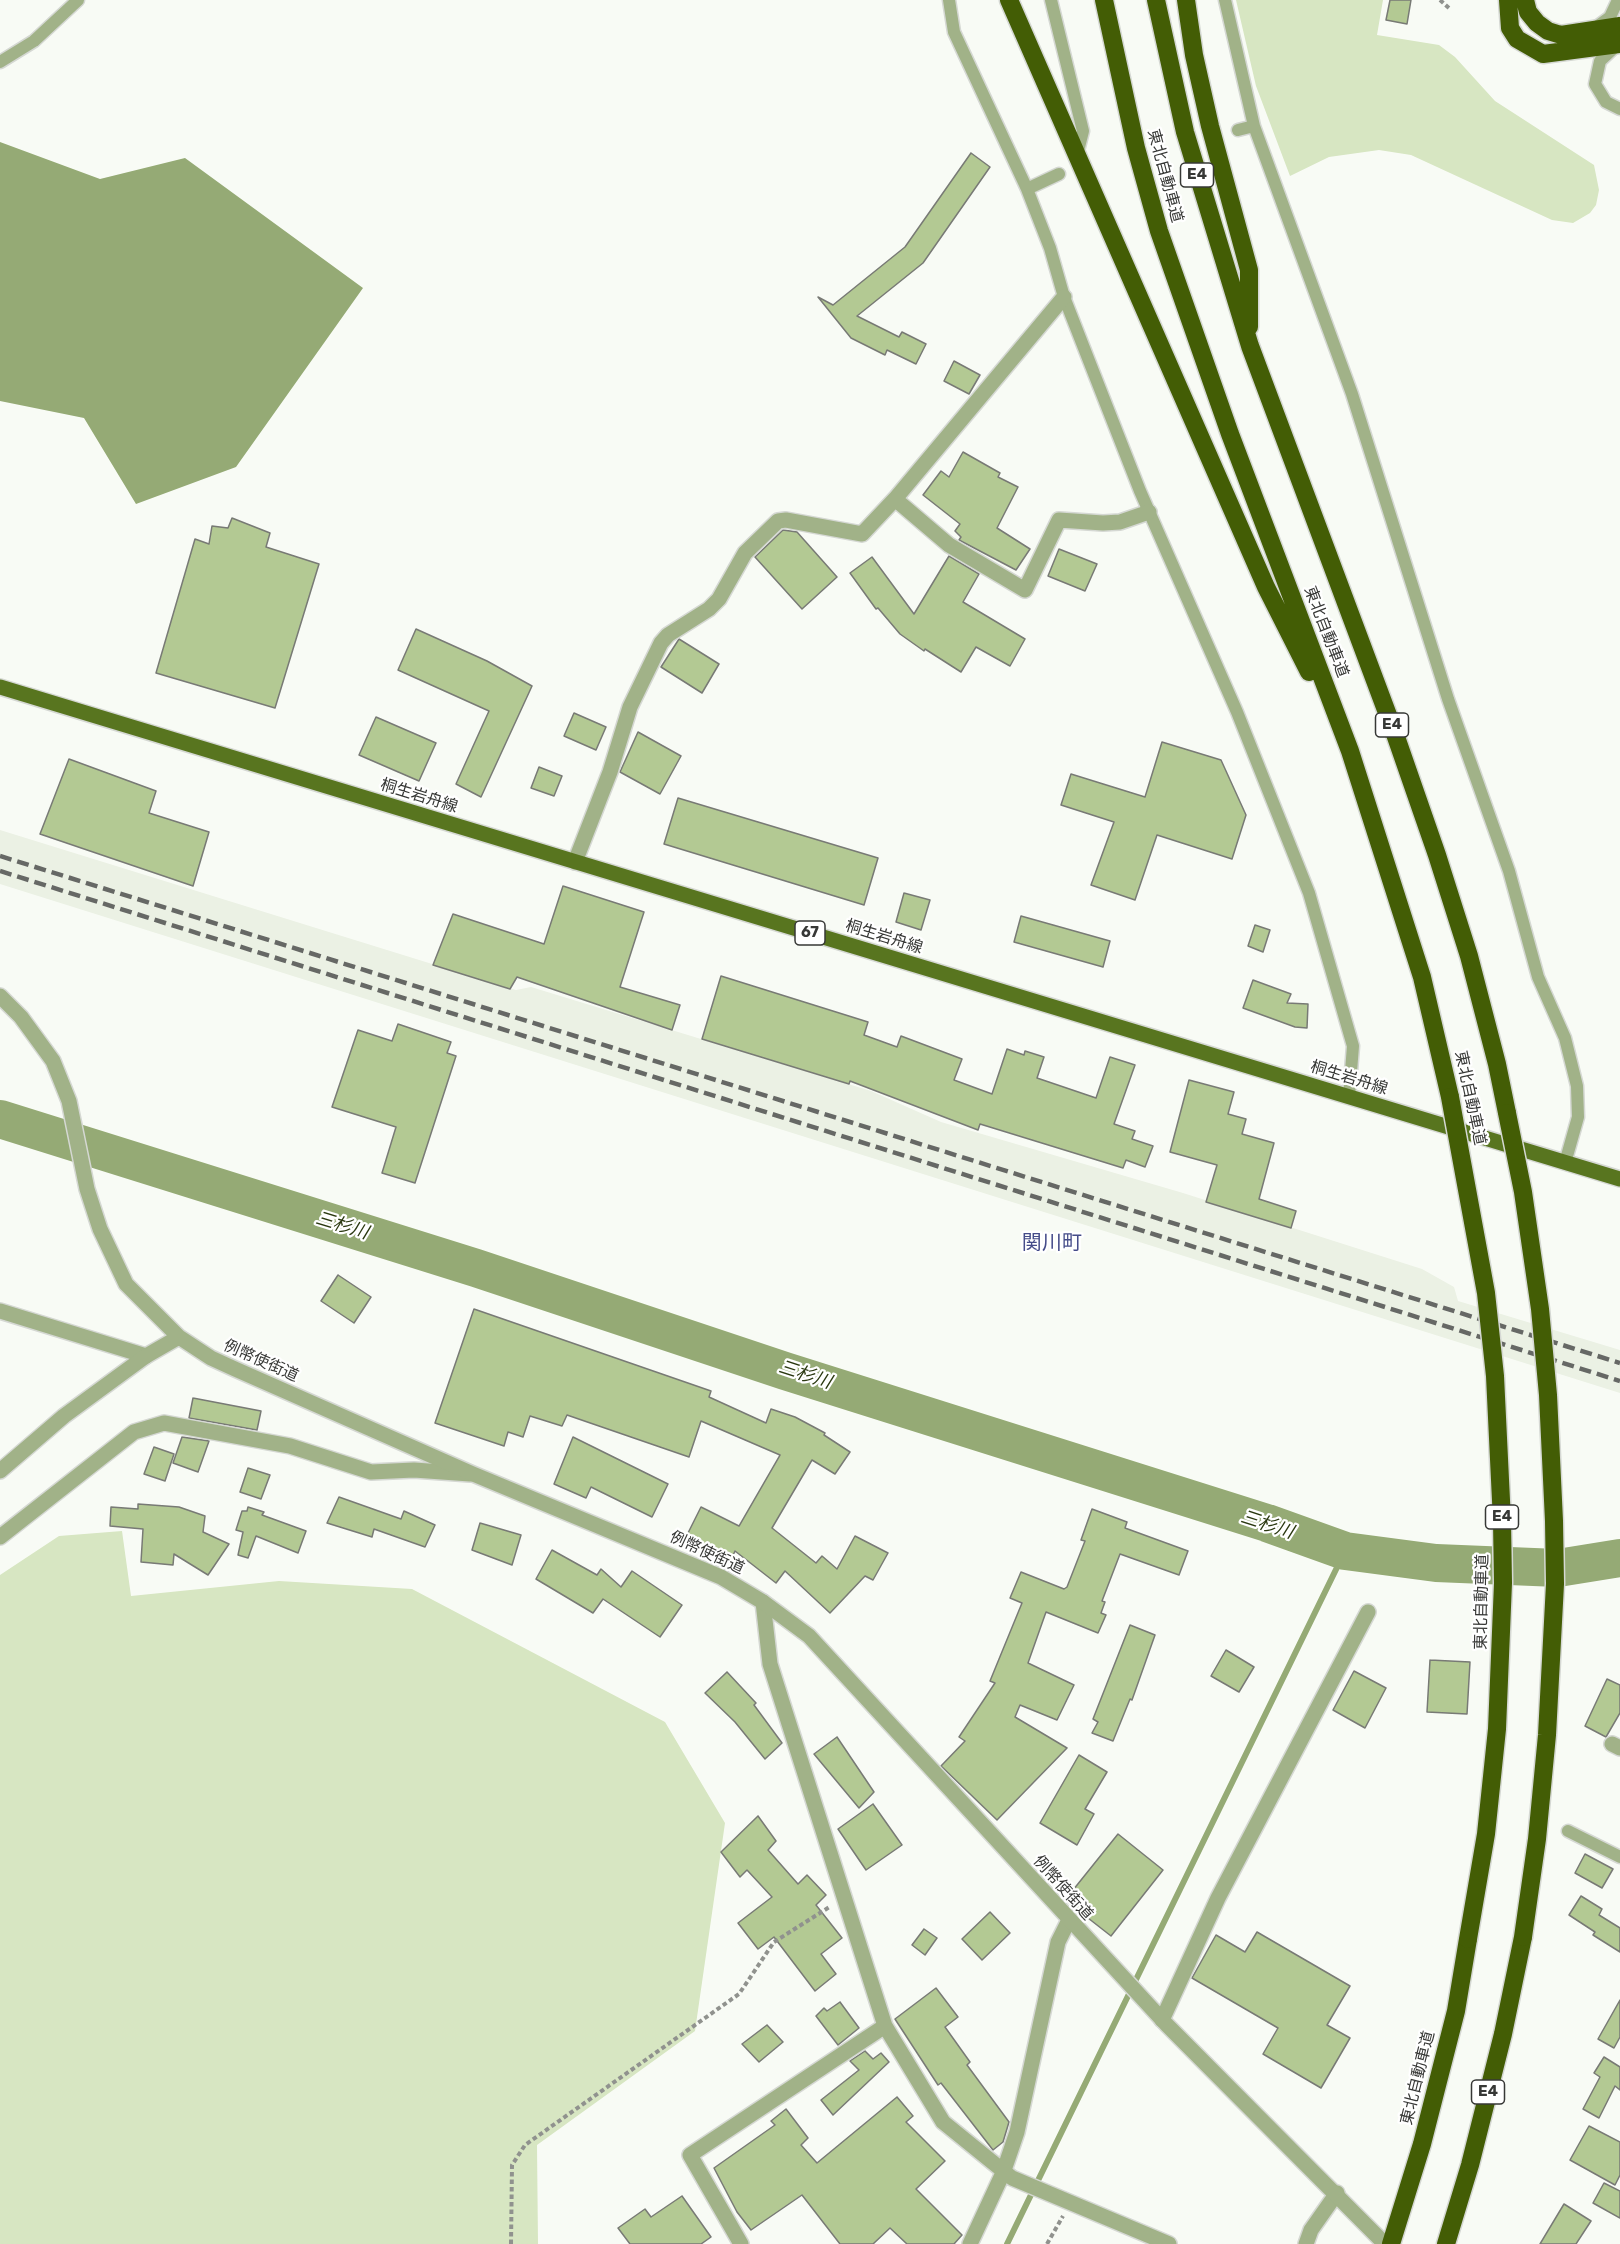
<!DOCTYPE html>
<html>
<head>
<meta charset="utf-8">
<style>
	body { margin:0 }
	canvas { display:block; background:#f8fbf5 }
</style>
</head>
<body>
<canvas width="1620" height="2244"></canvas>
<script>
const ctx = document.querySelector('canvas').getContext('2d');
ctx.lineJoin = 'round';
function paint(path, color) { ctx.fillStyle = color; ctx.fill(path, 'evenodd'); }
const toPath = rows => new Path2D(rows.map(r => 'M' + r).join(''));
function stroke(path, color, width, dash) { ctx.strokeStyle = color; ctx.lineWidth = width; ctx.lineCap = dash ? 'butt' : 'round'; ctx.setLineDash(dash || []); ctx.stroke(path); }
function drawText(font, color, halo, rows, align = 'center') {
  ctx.font = font + ' Rubik,"Noto Sans JP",sans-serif'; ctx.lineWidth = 4.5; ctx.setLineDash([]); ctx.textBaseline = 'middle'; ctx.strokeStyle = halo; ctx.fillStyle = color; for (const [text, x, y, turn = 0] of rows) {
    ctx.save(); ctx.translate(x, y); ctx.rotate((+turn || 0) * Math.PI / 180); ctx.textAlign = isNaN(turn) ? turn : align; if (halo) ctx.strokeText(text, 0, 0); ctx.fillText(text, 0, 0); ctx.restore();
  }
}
const built = toPath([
	[0,830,516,990,531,987,871,1091,941,1122,1183,1193,1422,1269,1454,1287,1458,1301,1620,1350,1620,1393,0,884]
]);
const green = toPath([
	[1236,0,1383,0,1377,35,1439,45,1455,57,1495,101,1594,165,1599,190,1596,205,1590,213,1573,223,1552,220,1411,155,1379,150,1329,157,1290,176,1256,86],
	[122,1531,131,1596,279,1581,412,1589,665,1722,725,1823,695,2031,537,2145,538,2244,0,2244,0,1575,59,1536]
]);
const water = toPath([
	[0,142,100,179,185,158,363,288,236,467,136,504,84,418,0,401]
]);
const stream = toPath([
	[1007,2244,1345,1551]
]);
const river = toPath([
	[0,1119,476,1268,785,1371,1267,1523,1345,1551,1436,1563,1558,1568,1620,1558]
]);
const building = toPath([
	[1390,0,1411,0,1407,24,1386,20,1390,0],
	[971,153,990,167,923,263,857,316,899,337,902,332,926,344,916,364,887,350,885,355,851,338,818,297,833,305,905,247,971,153],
	[954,361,980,375,969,394,944,381,954,361],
	[963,452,1000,473,998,477,1018,487,997,528,1030,549,1016,570,959,540,961,537,955,531,960,524,923,495,941,471,949,477,963,452],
	[232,518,270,533,266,547,319,564,275,708,156,673,195,539,209,544,212,526,228,528,232,518],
	[783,530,797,532,837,577,802,609,755,557,783,530],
	[1059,549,1097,564,1085,591,1048,576,1059,549],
	[949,556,979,574,963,602,1025,639,1010,666,976,647,961,672,925,649,924,651,900,634,878,608,876,609,850,573,872,557,914,614,949,556],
	[416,629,487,661,532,686,481,797,456,784,489,711,398,670,416,629],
	[679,639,719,664,702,693,661,667,679,639],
	[574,713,606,727,596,750,564,736,574,713],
	[376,717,436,743,419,781,359,755,376,717],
	[638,732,681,756,660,794,620,772,638,732],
	[1162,742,1221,760,1246,815,1232,859,1157,835,1135,900,1091,885,1114,822,1061,805,1071,774,1145,797,1162,742],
	[69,759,156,791,149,813,209,832,193,886,40,834,69,759],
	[539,767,562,776,554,796,531,788,539,767],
	[678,798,878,858,864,905,664,844,678,798],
	[563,886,644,912,620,987,680,1005,672,1030,517,977,510,989,433,965,453,914,544,944,563,886],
	[904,893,930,900,921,930,896,922,904,893],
	[1021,916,1110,941,1103,967,1014,942,1021,916],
	[1255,925,1270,930,1263,952,1248,946,1255,925],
	[721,976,868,1022,864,1035,897,1047,901,1036,962,1059,954,1080,992,1094,1007,1049,1024,1055,1025,1051,1044,1057,1037,1078,1096,1098,1110,1057,1135,1065,1114,1124,1135,1131,1132,1139,1153,1146,1145,1167,1126,1160,1123,1168,980,1124,978,1130,850,1081,849,1084,702,1039,721,976],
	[1253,980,1291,994,1287,1003,1308,1004,1307,1028,1295,1027,1243,1008,1253,980],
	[398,1024,451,1042,447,1053,456,1056,415,1183,382,1173,396,1127,332,1107,358,1030,392,1041,398,1024],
	[1189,1080,1234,1092,1228,1114,1246,1119,1242,1134,1274,1143,1259,1199,1296,1211,1291,1228,1206,1202,1217,1165,1170,1152,1189,1080],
	[338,1275,371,1297,354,1323,321,1301,338,1275],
	[474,1309,711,1391,709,1397,766,1423,771,1409,795,1417,825,1433,824,1435,850,1452,835,1474,812,1460,772,1528,816,1563,822,1556,837,1569,855,1536,888,1553,873,1580,865,1576,830,1613,785,1571,776,1583,735,1551,731,1560,686,1537,701,1507,739,1526,780,1455,701,1421,689,1457,567,1415,562,1426,530,1416,523,1437,508,1432,504,1446,435,1423,474,1309],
	[193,1398,261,1411,257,1430,189,1418,193,1398],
	[182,1437,209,1441,198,1472,173,1463,182,1437],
	[573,1437,668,1484,652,1517,591,1487,586,1498,554,1484,573,1437],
	[154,1447,174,1454,165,1481,144,1474,154,1447],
	[248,1468,270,1475,261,1499,240,1492,248,1468],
	[339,1497,401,1519,404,1511,435,1525,425,1547,374,1529,372,1537,327,1523,339,1497],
	[138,1504,179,1507,205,1516,203,1532,229,1544,208,1575,174,1554,173,1565,141,1562,143,1529,110,1526,111,1507,138,1509,138,1504],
	[248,1507,264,1512,262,1515,306,1531,298,1553,256,1536,248,1558,238,1555,243,1532,236,1530,242,1511,247,1511,248,1507],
	[1092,1509,1127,1522,1125,1528,1188,1551,1179,1575,1120,1554,1102,1601,1105,1602,1101,1613,1106,1615,1098,1633,1046,1612,1028,1663,1074,1685,1057,1720,1020,1705,1015,1717,1067,1748,997,1820,941,1766,965,1741,959,1737,995,1683,990,1681,1022,1603,1010,1598,1021,1572,1064,1589,1067,1587,1085,1541,1081,1540,1092,1509],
	[480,1523,521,1535,512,1565,472,1550,480,1523],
	[552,1550,597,1575,601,1569,621,1587,632,1571,682,1605,660,1637,603,1599,593,1613,536,1579,552,1550],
	[1130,1625,1155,1635,1132,1700,1130,1699,1113,1741,1092,1733,1098,1722,1093,1719,1130,1625],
	[1226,1650,1254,1667,1239,1692,1211,1676,1226,1650],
	[1430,1660,1470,1662,1467,1714,1427,1712,1430,1660],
	[1354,1671,1386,1688,1365,1728,1333,1710,1354,1671],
	[727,1672,756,1703,754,1705,782,1743,765,1759,735,1722,705,1693,727,1672],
	[1607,1679,1620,1685,1620,1713,1606,1737,1585,1726,1607,1679],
	[837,1737,874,1792,859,1808,814,1754,837,1737],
	[1079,1755,1107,1772,1085,1809,1094,1814,1077,1845,1040,1823,1079,1755],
	[873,1804,902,1845,866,1870,838,1829,873,1804],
	[758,1816,776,1841,768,1850,798,1884,807,1875,826,1895,816,1905,842,1938,821,1954,836,1974,815,1991,774,1937,758,1949,738,1923,772,1897,747,1870,740,1877,721,1852,758,1816],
	[1118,1834,1163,1870,1111,1936,1065,1900,1118,1834],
	[1585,1854,1613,1869,1602,1888,1575,1873,1585,1854],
	[1581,1896,1602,1909,1599,1915,1620,1928,1620,1952,1593,1935,1595,1932,1569,1915,1581,1896],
	[990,1912,1010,1933,982,1960,962,1939,990,1912],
	[924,1929,937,1938,925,1955,912,1945,924,1929],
	[1257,1932,1350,1986,1327,2025,1350,2038,1321,2088,1263,2054,1278,2028,1192,1978,1216,1935,1245,1952,1257,1932],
	[936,1988,958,2017,945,2027,970,2062,967,2065,1009,2122,1003,2142,993,2150,941,2083,938,2085,895,2019,936,1988],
	[1620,2000,1620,2037,1614,2048,1598,2039,1620,2000],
	[840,2002,859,2028,838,2045,816,2016,824,2008,827,2011,840,2002],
	[767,2025,783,2042,759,2062,742,2044,767,2025],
	[865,2051,873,2059,881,2053,889,2062,833,2115,821,2100,859,2070,850,2061,865,2051],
	[1604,2057,1620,2067,1620,2090,1615,2086,1599,2118,1583,2109,1600,2077,1594,2073,1604,2057],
	[897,2097,913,2116,906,2122,945,2161,916,2189,962,2235,954,2244,907,2244,890,2228,873,2244,840,2244,802,2195,751,2230,737,2212,714,2168,775,2125,771,2121,786,2109,808,2138,801,2145,817,2163,897,2097],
	[1589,2126,1620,2142,1620,2175,1615,2185,1570,2160,1589,2126],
	[1604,2183,1620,2191,1620,2218,1593,2203,1604,2183],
	[682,2196,711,2237,701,2244,630,2244,618,2228,645,2209,651,2217,682,2196],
	[1564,2204,1591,2221,1576,2244,1540,2244,1564,2204]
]);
const path = toPath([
	[1440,0,1450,9],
	[511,2244,512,2165,525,2145,739,1994,774,1942,831,1906],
	[1047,2244,1063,2216]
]);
const service = toPath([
	[949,0,954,32,1027,189,1050,248,1064,297,1140,491,1237,712,1309,893,1353,1046,1349,1097],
	[1051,0,1083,131,1077,155],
	[1225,0,1254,126,1352,394,1448,699,1509,871,1538,977,1565,1038,1577,1086,1578,1117,1565,1163],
	[1595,28,1610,17,1618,0],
	[1617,45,1600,61,1595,84,1606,102,1620,109],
	[0,62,34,41,78,0],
	[1238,130,1254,126],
	[1027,189,1059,174],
	[1568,1831,1620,1857]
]);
const minor = toPath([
	[895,499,949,545,1025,590,1059,520,1103,523,1120,522,1149,512],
	[575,862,610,772,630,707,661,643,668,635,709,609,719,599,745,553,778,521,786,520,862,534,895,499,1064,297],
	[0,1311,146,1356],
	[0,1537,134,1432,164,1423,290,1446,371,1472,414,1470,470,1474],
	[763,1602,770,1664,885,2026,943,2122,1012,2178,1169,2244],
	[1612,1744,1620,1748],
	[1162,2020,1218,1898,1368,1612],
	[741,2244,690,2155,885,2026],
	[970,2244,1003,2173,1017,2132,1058,1942,1069,1920],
	[1306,2244,1311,2230,1337,2193]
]);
const tertiary = toPath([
	[0,996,21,1017,53,1061,69,1101,87,1189,100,1229,126,1284,179,1337,211,1358,235,1369,473,1474,721,1577,763,1602,809,1636,1167,2025,1385,2244],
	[0,1471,64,1416,146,1356,179,1337]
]);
const primary = toPath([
	[0,687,1620,1179]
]);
const motorway = toPath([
	[1009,0,1266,587,1309,672],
	[1104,0,1136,148,1159,231,1230,434,1350,751,1422,977,1450,1097],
	[1156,0,1185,132,1250,346,1395,734,1437,855,1469,956,1497,1064,1507,1113],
	[1186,0,1194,55,1210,126,1249,270,1249,327],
	[1508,0,1510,28,1517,39,1543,54,1620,44],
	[1525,0,1528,12,1537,23,1548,31,1561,35,1620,26],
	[1391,2244,1422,2144,1456,2011,1468,1939],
	[1446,2244,1470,2165,1503,2034,1523,1937]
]);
const rail = toPath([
	[0,856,1620,1363],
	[0,871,1620,1381]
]);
const motorwayBridge = toPath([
	[1450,1097,1486,1293,1495,1376,1502,1521,1503,1583,1497,1729,1486,1834,1468,1939],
	[1507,1113,1523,1192,1540,1309,1548,1395,1554,1521,1555,1584,1547,1735,1537,1839,1523,1937]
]);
const shields = [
	[1197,175,33],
	[1392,725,33],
	[810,933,30],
	[1502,1517,33],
	[1488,2092,33]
];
const shieldNames = [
	["E4",1197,175],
	["E4",1392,725],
	["67",810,933],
	["E4",1502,1517],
	["E4",1488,2092]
];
const streetNames = [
	["東北自動車道",1165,176,75],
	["東北自動車道",1326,632,69],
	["桐生岩舟線",419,796,17],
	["桐生岩舟線",884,937,17],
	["桐生岩舟線",1349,1078,17],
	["東北自動車道",1470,1098,78],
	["例幣使街道",261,1361,24],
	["例幣使街道",707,1553,25],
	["東北自動車道",1482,1602,-89],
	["例幣使街道",1063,1888,48],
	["東北自動車道",1418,2078,-76]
];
const waterNames = [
	["三杉川",342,1226,17],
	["三杉川",805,1375,18],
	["三杉川",1267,1525,18]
];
const quarterNames = [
	["関川町",1052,1243]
];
paint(built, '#ebf1e4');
paint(green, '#d7e6c2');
paint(water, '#95aa75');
stroke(stream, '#95aa75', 6);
stroke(river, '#95aa75', 38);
paint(building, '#b3c993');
stroke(building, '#787a75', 1.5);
stroke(service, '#d5d8d3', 15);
stroke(minor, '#d5d8d3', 18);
stroke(tertiary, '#d5d8d3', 18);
stroke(primary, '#d5d8d3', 18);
stroke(motorway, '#d5d8d3', 21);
stroke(path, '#90928e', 4, [4.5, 3]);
stroke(service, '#a1b288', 12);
stroke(minor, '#a1b288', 15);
stroke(tertiary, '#a1b288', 15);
stroke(primary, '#58751f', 15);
stroke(motorway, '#435d05', 18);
stroke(rail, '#666865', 4.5, [12, 6]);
stroke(motorwayBridge, '#d5d8d3', 21, []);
stroke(motorwayBridge, '#435d05', 18);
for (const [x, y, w] of shields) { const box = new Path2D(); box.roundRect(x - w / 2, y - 12, w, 24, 4.5); ctx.fillStyle = '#fff'; ctx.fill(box); stroke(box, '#373836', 1.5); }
drawText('bold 15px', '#373836', null, shieldNames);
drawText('16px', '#373836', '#fff', streetNames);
drawText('italic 18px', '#2a3810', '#fff', waterNames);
drawText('20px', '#454c89', '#fff', quarterNames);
</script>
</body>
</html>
